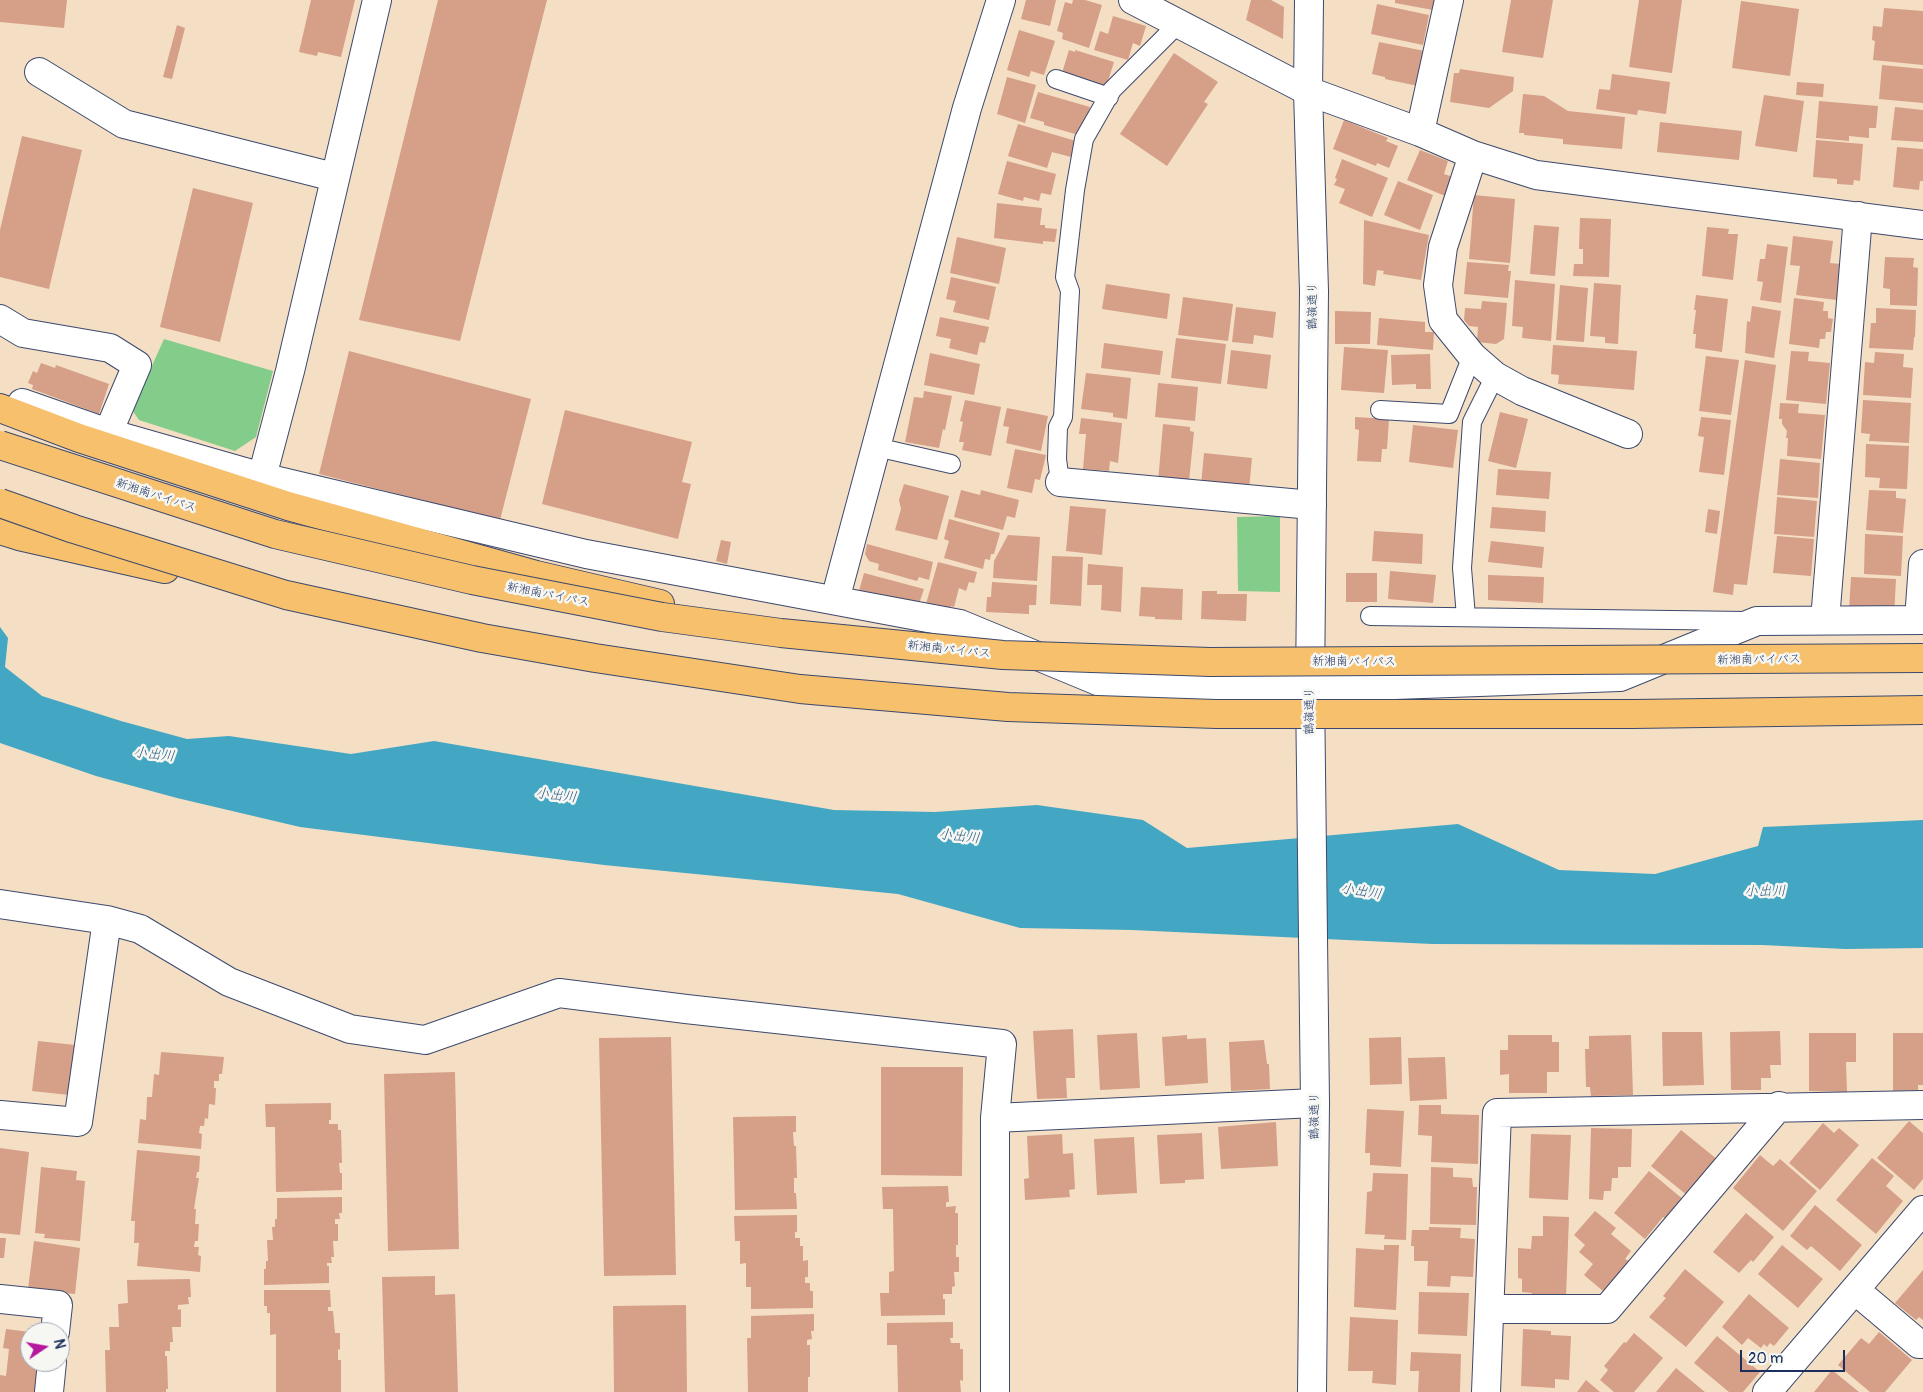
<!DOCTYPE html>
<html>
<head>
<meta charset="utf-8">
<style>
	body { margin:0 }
	#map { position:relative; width:1923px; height:1392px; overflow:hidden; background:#f4dfc5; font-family:Pangolin,sans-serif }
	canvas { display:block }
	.north { position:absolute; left:20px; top:1322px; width:50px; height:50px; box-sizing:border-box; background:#f6f6f2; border:1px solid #9ea6b7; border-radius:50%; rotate:78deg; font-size:14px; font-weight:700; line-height:20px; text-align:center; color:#1b2f5e }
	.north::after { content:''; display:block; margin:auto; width:18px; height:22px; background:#b5179e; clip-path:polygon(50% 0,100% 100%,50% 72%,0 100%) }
	.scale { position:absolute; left:1740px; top:1350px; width:105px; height:22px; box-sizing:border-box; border:2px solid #1b2f5e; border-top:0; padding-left:6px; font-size:15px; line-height:18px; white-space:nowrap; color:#1b2f5e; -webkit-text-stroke:4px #f6f6f2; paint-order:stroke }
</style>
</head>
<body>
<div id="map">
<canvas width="1923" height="1392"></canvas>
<div class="north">N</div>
<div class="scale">20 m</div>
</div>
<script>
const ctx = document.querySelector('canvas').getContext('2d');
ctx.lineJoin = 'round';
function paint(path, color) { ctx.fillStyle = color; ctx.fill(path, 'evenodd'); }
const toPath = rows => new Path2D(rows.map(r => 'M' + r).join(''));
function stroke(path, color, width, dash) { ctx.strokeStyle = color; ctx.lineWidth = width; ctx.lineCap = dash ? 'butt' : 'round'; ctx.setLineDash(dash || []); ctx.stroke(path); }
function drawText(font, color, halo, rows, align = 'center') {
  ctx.font = font + ' Pangolin,"Klee One",sans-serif'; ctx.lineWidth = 5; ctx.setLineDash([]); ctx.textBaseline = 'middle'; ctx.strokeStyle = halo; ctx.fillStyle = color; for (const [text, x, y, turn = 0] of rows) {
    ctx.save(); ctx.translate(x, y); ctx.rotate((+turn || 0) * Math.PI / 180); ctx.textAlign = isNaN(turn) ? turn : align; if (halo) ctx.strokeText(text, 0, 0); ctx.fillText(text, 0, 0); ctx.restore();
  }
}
const green = toPath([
	[164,339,273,371,256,437,235,451,139,420,132,410],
	[1280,516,1280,592,1238,591,1237,517]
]);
const water = toPath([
	[0,627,8,638,5,667,42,696,121,721,187,739,229,736,351,754,434,741,834,810,935,812,1037,805,1143,820,1187,848,1458,824,1559,870,1655,874,1758,846,1763,827,1923,820,1923,948,1845,949,1762,945,1432,944,1132,930,1020,928,898,894,604,865,300,827,177,798,96,776,0,743]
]);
const building = toPath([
	[0,0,67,0,64,28,0,22],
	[311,0,355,0,341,57,318,52,317,56,299,52],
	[438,0,547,0,460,341,359,320],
	[1026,0,1056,0,1050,26,1021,19],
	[1073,0,1085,0,1102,5,1089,48,1062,39,1063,33,1057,31,1065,2,1072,4],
	[1251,0,1271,0,1284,7,1283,39,1246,20],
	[1395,0,1435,0,1433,10,1395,3],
	[1511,0,1553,0,1543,58,1502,52],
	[1639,0,1682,0,1672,73,1629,67],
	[1741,1,1799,9,1790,76,1732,68],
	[1377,4,1429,15,1423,45,1371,34],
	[1884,8,1923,11,1923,65,1873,60,1875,41,1872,40,1873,26,1882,27],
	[1113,16,1146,26,1140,46,1133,43,1128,60,1094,50,1100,31,1108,34],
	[177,25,185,28,172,79,163,77],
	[1019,30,1055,41,1044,75,1031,71,1029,77,1007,70],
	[1379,42,1425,51,1418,86,1385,79,1385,77,1372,74],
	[1069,50,1075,52,1075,50,1114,62,1106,87,1062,73],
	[1174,53,1218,82,1204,102,1208,104,1167,166,1120,134],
	[1882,65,1923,69,1923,103,1879,99],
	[1460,69,1514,77,1513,91,1489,108,1450,102,1454,73,1459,73],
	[1612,74,1670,82,1666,114,1638,110,1637,115,1596,109,1599,89,1610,90],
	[1007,77,1036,85,1025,123,997,114],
	[1797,82,1824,84,1823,97,1796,95],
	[1038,92,1090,107,1082,136,1044,125,1044,122,1030,118],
	[1523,94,1544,96,1568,111,1625,117,1622,149,1563,144,1563,139,1524,135,1524,133,1519,133],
	[1764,95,1804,101,1797,152,1755,146],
	[1819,101,1878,106,1876,128,1869,128,1869,138,1849,136,1849,141,1816,138],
	[1895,107,1923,110,1923,142,1891,140],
	[1344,120,1388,138,1386,141,1398,146,1389,168,1377,163,1376,166,1333,149],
	[1660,122,1742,131,1739,160,1657,152],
	[1018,124,1076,141,1071,157,1052,152,1047,168,1008,156],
	[22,136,82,150,49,289,0,277,0,230],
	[1816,140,1863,144,1860,181,1854,180,1853,185,1837,184,1837,179,1813,177],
	[1897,147,1923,149,1923,181,1920,181,1919,190,1893,187],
	[1420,150,1448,161,1444,174,1453,177,1445,196,1407,180],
	[1342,159,1388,178,1372,217,1339,203,1345,189,1334,185,1337,179,1335,178],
	[1007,161,1056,174,1051,195,1041,193,1039,201,1024,197,1023,201,998,194],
	[1398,181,1433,195,1420,230,1384,215],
	[193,188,253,203,220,342,160,327],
	[1474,195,1515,199,1510,263,1469,259],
	[997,203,1042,208,1040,225,1045,225,1045,228,1057,229,1055,242,1043,241,1043,244,994,238],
	[1580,218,1611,219,1609,277,1573,276,1574,264,1583,264,1583,249,1579,249],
	[1364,220,1429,235,1421,280,1383,274,1384,271,1377,270,1375,286,1363,284],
	[1534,225,1559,227,1555,276,1530,274],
	[1707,227,1729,229,1728,234,1738,234,1733,280,1702,276],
	[1793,236,1833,241,1830,263,1841,264,1837,300,1796,295,1800,266,1790,265],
	[957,237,1006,248,999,284,950,273],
	[1767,244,1788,247,1781,303,1760,300,1763,282,1757,281,1760,259,1765,259],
	[1885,257,1914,258,1913,267,1918,268,1917,306,1890,305,1890,289,1883,288],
	[1467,262,1509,265,1508,271,1511,271,1508,298,1464,294],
	[951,277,996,287,989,320,953,312,956,301,946,299],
	[1515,280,1555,284,1551,341,1522,338,1523,327,1512,326],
	[1594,283,1621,285,1618,344,1605,343,1605,337,1590,336],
	[1106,284,1170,294,1167,319,1102,309],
	[1560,285,1588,288,1584,342,1556,340],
	[1696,295,1728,299,1722,352,1695,348,1696,334,1693,334,1696,310,1694,310],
	[1183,297,1233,304,1228,341,1178,335],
	[1794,298,1824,302,1823,311,1828,311,1828,318,1833,319,1831,332,1826,332,1825,339,1820,339,1819,348,1789,344],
	[1482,301,1507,303,1504,339,1496,344,1477,342,1478,327,1469,326,1464,320,1465,308,1481,309],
	[1752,306,1781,311,1774,358,1745,353,1747,321,1750,322],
	[1236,307,1276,312,1273,338,1254,335,1253,344,1232,342],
	[1876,308,1916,310,1915,337,1914,337,1913,350,1869,348,1871,323,1876,323],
	[1335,311,1371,312,1370,344,1335,344],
	[940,317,989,327,985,343,980,342,977,355,949,348,951,339,936,336],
	[1379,318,1425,322,1425,332,1434,332,1433,350,1377,345],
	[1176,338,1226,344,1221,384,1171,378],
	[1104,343,1163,351,1160,375,1101,368],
	[1553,345,1637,351,1634,390,1558,384,1559,375,1551,374],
	[1344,347,1388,350,1384,393,1341,390],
	[1231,350,1271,355,1267,389,1227,384],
	[349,351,531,399,500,520,319,474],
	[1791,351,1809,352,1808,361,1830,363,1826,404,1786,400],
	[1875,352,1904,354,1903,367,1913,368,1911,398,1863,395,1865,362,1874,363],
	[930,353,980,364,974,395,924,385],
	[1430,354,1431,389,1416,389,1416,384,1392,385,1391,355],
	[1706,356,1739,360,1731,415,1699,411],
	[1745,360,1776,365,1747,585,1734,584,1733,595,1713,592],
	[41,363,55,368,56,365,109,384,99,414,32,389,33,385,28,383,33,371,37,373],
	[1086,373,1131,378,1127,419,1113,417,1113,413,1081,409],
	[1158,383,1198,387,1195,421,1155,417],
	[924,391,952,396,945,430,943,429,939,448,905,442,914,397,923,398],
	[965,400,1001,407,991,456,962,450,964,442,959,442,963,422,960,421],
	[1863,400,1911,403,1909,443,1869,441,1870,434,1861,433],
	[1780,403,1799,404,1798,413,1825,415,1821,459,1787,456,1788,438,1786,438,1787,431,1782,424,1782,419,1779,419],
	[1007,408,1048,416,1041,451,1006,443,1009,427,1003,426],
	[565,410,692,442,682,482,691,484,678,539,542,504],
	[1500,412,1528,419,1516,468,1488,461],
	[1355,417,1389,419,1387,449,1382,449,1381,462,1357,461,1359,430,1355,429],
	[1701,417,1731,420,1724,475,1699,472,1704,437,1698,436],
	[1081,418,1122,423,1118,463,1110,461,1109,471,1083,469,1086,434,1079,434],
	[1163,424,1190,427,1190,431,1194,432,1189,481,1158,482],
	[1413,425,1458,430,1453,468,1409,462],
	[1866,444,1909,446,1907,489,1879,488,1880,478,1865,477],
	[1015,449,1046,455,1040,480,1035,479,1032,493,1007,488],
	[1204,453,1252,458,1249,490,1201,485],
	[1780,459,1820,463,1818,498,1777,495],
	[1498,469,1551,472,1549,499,1496,495],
	[904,484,949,496,937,540,895,530,901,509,899,500],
	[961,490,980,495,981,490,1019,500,1015,518,1007,516,1003,530,954,517],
	[1869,490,1896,491,1896,498,1906,499,1903,533,1866,530],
	[1777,497,1817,501,1814,537,1774,534],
	[1070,506,1106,509,1102,555,1066,551],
	[1492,507,1546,511,1545,532,1490,528],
	[1708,509,1720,511,1717,534,1705,532],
	[949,519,1000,533,994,554,991,554,990,560,985,559,983,569,944,558,949,541,944,539],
	[1374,531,1423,534,1422,564,1372,561],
	[1865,534,1903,536,1901,576,1864,574],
	[1008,535,1040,537,1037,581,993,578,994,561],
	[1777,536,1814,539,1811,576,1773,573],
	[721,540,731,542,727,564,716,561],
	[1491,541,1544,547,1542,568,1488,562],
	[867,544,933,562,929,580,919,577,917,581,878,570,879,564,869,561,865,554],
	[1052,556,1083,557,1081,606,1050,604],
	[938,562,977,572,974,583,969,582,966,591,959,588,954,607,951,606,949,611,926,604],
	[1088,564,1123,567,1121,612,1101,610,1102,585,1087,585],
	[1390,571,1436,575,1433,603,1388,599],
	[864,573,924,589,918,607,857,598],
	[1346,573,1377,573,1377,602,1346,602],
	[1488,575,1544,577,1543,603,1488,600],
	[1851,577,1896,579,1894,618,1849,611],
	[992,582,1037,585,1036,605,1029,605,1029,614,986,612,987,597,991,597],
	[1141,587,1183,589,1182,620,1155,619,1155,617,1139,616],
	[1202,591,1217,591,1217,594,1247,594,1246,621,1201,619],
	[1073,1029,1075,1078,1066,1078,1067,1098,1037,1099,1033,1031],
	[1780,1031,1781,1065,1770,1065,1771,1078,1761,1078,1761,1090,1731,1090,1730,1032],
	[1662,1032,1702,1032,1704,1085,1663,1086],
	[1137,1033,1140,1088,1100,1090,1097,1035],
	[1809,1033,1856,1033,1856,1062,1846,1062,1847,1092,1809,1091],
	[1893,1033,1923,1033,1923,1085,1918,1085,1918,1090,1893,1091],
	[1187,1035,1187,1039,1206,1038,1208,1083,1165,1086,1162,1037],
	[1508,1035,1552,1035,1552,1042,1559,1042,1559,1072,1547,1072,1547,1093,1509,1093,1509,1074,1500,1075,1500,1050,1508,1050],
	[1631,1035,1633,1095,1591,1096,1590,1087,1586,1087,1585,1049,1589,1049,1589,1036],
	[671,1037,676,1275,604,1276,599,1038],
	[1401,1037,1402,1084,1370,1085,1369,1038],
	[1264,1040,1267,1064,1269,1064,1270,1089,1231,1091,1229,1042],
	[38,1041,75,1045,69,1095,32,1091],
	[161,1052,224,1057,222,1074,219,1074,219,1081,214,1081,214,1088,216,1088,215,1105,209,1104,208,1119,205,1118,204,1126,200,1126,199,1133,202,1134,201,1149,138,1143,140,1119,146,1120,147,1097,152,1097,154,1074,159,1075],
	[1445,1057,1447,1099,1410,1101,1408,1058],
	[881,1067,963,1067,962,1176,881,1175],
	[455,1072,459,1249,388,1251,384,1074],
	[331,1103,331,1120,329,1120,329,1124,338,1124,338,1130,341,1130,342,1163,339,1163,340,1173,342,1173,342,1190,276,1192,275,1127,266,1127,265,1104],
	[1419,1105,1441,1105,1441,1114,1479,1115,1478,1164,1431,1162,1432,1136,1418,1135],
	[1367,1109,1404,1111,1401,1167,1370,1165,1370,1153,1365,1153],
	[796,1116,796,1132,793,1132,794,1146,796,1146,797,1178,794,1178,794,1193,796,1193,797,1209,735,1210,733,1117],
	[1909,1121,1923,1133,1923,1179,1914,1190,1877,1158],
	[1276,1122,1278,1166,1221,1169,1218,1127],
	[1823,1123,1834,1133,1839,1128,1859,1145,1820,1190,1789,1163],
	[1591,1128,1632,1129,1631,1167,1618,1167,1618,1178,1612,1178,1611,1191,1604,1191,1603,1200,1589,1199],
	[1681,1130,1718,1160,1688,1196,1651,1166],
	[1202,1133,1204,1179,1185,1180,1185,1183,1160,1184,1157,1135],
	[1062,1134,1063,1154,1073,1153,1075,1189,1069,1190,1070,1197,1025,1200,1024,1179,1029,1178,1027,1136],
	[1531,1134,1571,1135,1568,1200,1529,1198],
	[1134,1137,1137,1193,1097,1195,1094,1139],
	[0,1148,29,1152,20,1235,0,1233],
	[137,1150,200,1156,199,1172,197,1172,196,1178,199,1178,194,1209,196,1209,195,1224,199,1224,198,1241,195,1241,194,1247,199,1247,198,1255,201,1256,200,1272,137,1266,139,1243,134,1243,135,1221,131,1221],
	[1760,1155,1773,1166,1780,1159,1817,1191,1783,1231,1733,1188],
	[1872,1158,1894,1176,1886,1186,1903,1201,1876,1234,1836,1200],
	[41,1167,77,1171,76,1180,85,1181,80,1241,44,1238,45,1234,35,1233],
	[1431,1167,1453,1168,1453,1177,1472,1178,1473,1187,1477,1187,1476,1225,1430,1224],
	[1649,1171,1684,1200,1667,1220,1663,1217,1645,1239,1614,1213],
	[1373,1173,1408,1174,1406,1240,1384,1239,1385,1235,1365,1234,1367,1192,1372,1191],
	[948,1186,949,1202,946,1202,946,1207,956,1206,955,1213,958,1213,958,1245,956,1245,956,1257,959,1257,959,1272,954,1272,955,1286,952,1287,952,1294,943,1294,943,1299,945,1299,945,1315,881,1316,880,1293,889,1293,889,1272,894,1271,893,1209,883,1209,882,1187],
	[342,1197,342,1213,339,1213,340,1219,335,1219,335,1224,338,1224,338,1241,333,1241,334,1257,331,1257,332,1263,327,1263,327,1266,329,1266,329,1283,264,1285,264,1269,266,1269,266,1261,268,1261,267,1240,273,1240,272,1227,275,1227,275,1219,277,1219,277,1198],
	[1815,1205,1862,1245,1840,1271,1811,1246,1807,1250,1790,1236],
	[1595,1211,1616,1228,1611,1234,1631,1251,1625,1259,1629,1261,1603,1291,1584,1275,1593,1264,1579,1252,1585,1245,1574,1235],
	[1746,1213,1774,1237,1753,1262,1751,1260,1739,1273,1713,1252],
	[797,1215,797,1232,795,1232,795,1238,800,1238,800,1246,803,1246,803,1261,808,1260,808,1277,805,1277,805,1283,810,1283,810,1291,813,1291,813,1308,751,1309,751,1287,746,1287,746,1263,740,1264,740,1241,735,1241,734,1216],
	[1543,1216,1569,1217,1566,1297,1531,1295,1532,1293,1522,1292,1522,1279,1518,1278,1518,1248,1531,1249,1532,1236,1543,1236],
	[1429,1227,1461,1228,1460,1238,1475,1239,1473,1277,1451,1276,1450,1287,1427,1286,1428,1261,1414,1261,1414,1246,1411,1246,1412,1230,1429,1230],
	[0,1238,6,1238,4,1258,0,1258],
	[34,1241,80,1248,75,1294,28,1289],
	[1384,1245,1399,1245,1396,1310,1354,1307,1356,1248,1384,1250],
	[1782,1245,1823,1279,1798,1308,1758,1274],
	[1685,1269,1724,1302,1686,1347,1649,1317,1666,1298,1663,1296],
	[1923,1270,1923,1320,1919,1317,1916,1320,1895,1303],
	[435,1276,435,1295,455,1294,458,1392,385,1392,382,1277],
	[190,1279,191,1297,188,1297,189,1304,178,1305,178,1310,181,1309,181,1327,172,1327,173,1342,170,1342,170,1351,165,1351,165,1356,167,1356,168,1389,166,1389,166,1392,106,1392,105,1350,110,1350,109,1327,119,1327,118,1304,128,1303,127,1280],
	[264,1290,330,1290,331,1307,328,1307,328,1311,333,1311,335,1333,340,1333,340,1350,338,1349,338,1360,341,1360,341,1392,276,1392,276,1334,270,1335,270,1313,267,1313,267,1306,264,1306],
	[1419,1292,1469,1293,1467,1336,1418,1334],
	[1749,1294,1789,1328,1774,1346,1770,1343,1767,1347,1764,1344,1761,1348,1748,1338,1742,1345,1722,1327],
	[686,1305,687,1392,614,1392,613,1306],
	[814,1314,814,1331,811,1331,812,1339,807,1340,807,1345,810,1345,810,1377,808,1377,808,1392,748,1392,747,1338,751,1338,751,1316],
	[1350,1317,1398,1320,1396,1385,1372,1383,1373,1371,1348,1371],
	[953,1322,953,1338,950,1338,951,1343,960,1343,960,1349,963,1349,963,1381,960,1380,961,1392,898,1392,897,1345,887,1345,887,1323],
	[6,1329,30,1332,30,1362,42,1362,38,1392,0,1392,0,1375,6,1376,9,1349,3,1348],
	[1523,1329,1551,1331,1551,1335,1571,1336,1569,1380,1555,1379,1555,1388,1521,1386],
	[1879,1332,1912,1360,1885,1392,1870,1392,1838,1365,1861,1338,1869,1344],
	[1634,1333,1663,1358,1634,1392,1614,1392,1600,1380,1608,1370,1604,1366,1624,1342,1626,1343],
	[1717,1336,1760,1372,1743,1392,1729,1392,1694,1363],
	[1411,1352,1461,1354,1460,1392,1418,1392,1419,1371,1410,1371],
	[1676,1368,1705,1392,1656,1392],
	[1832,1370,1859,1392,1814,1392],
	[1586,1380,1600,1392,1577,1392]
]);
const service = toPath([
	[1056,79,1109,97],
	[1380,410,1449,414,1472,356],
	[876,447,951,464],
	[1060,482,1057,459,1058,427,1063,417,1070,291,1065,277,1075,190,1084,139,1112,90,1178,24],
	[1370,616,1746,621],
	[1466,617,1462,568,1472,422,1495,376]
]);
const minor = toPath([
	[1133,0,1308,91,1420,132,1473,155,1536,175,1923,225],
	[39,72,124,124,334,177],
	[1420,132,1449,0],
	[1473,155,1443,247,1438,285,1443,320,1472,356,1495,376,1522,391,1628,434],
	[0,319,23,333,110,348,137,365,108,433],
	[22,403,108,433,262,477,586,554,960,624,1105,684,1310,688,1620,677,1757,621,1923,620],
	[262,477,290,371,377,0],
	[1060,482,1312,505],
	[835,600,967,108,1001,0],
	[1825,620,1858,216],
	[1919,620,1923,564],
	[0,904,107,920,140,929,229,982,350,1029,425,1040,559,993,686,1009,1002,1044,995,1118,995,1392],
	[0,1115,78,1122,107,920],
	[995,1118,1315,1103],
	[1855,1290,1919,1344,1923,1344],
	[0,1299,58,1305,55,1332],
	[1491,1309,1607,1309,1779,1106],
	[49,1392,52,1362],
	[1486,1392,1497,1113,1923,1105],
	[1767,1392,1923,1210]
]);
const tertiary = toPath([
	[1309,0,1308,91,1314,291,1310,688,1315,1103,1312,1392]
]);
const motorway = toPath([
	[0,408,79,438,288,506,536,575,660,604],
	[0,530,19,536,165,569]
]);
const motorwayBridge = toPath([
	[0,445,275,534,472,580,662,617,781,633,1003,655,1210,662,1923,658],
	[0,503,74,529,286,595,482,638,595,658,800,689,1008,707,1216,714,1633,714,1923,710]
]);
const streetNames = [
	["鶴嶺通り",1313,306,-90],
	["新湘南バイパス",156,496,18],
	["新湘南バイパス",548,595,11],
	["新湘南バイパス",949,650,6],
	["新湘南バイパス",1759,660,-1],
	["新湘南バイパス",1354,662],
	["鶴嶺通り",1310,711,-90],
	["鶴嶺通り",1315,1116,-90]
];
const waterNames = [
	["小出川",154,755,6],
	["小出川",556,796,6],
	["小出川",959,837,6],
	["小出川",1361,892,9],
	["小出川",1765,892,-1]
];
paint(green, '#83cc89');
paint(water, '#43a7c3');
paint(building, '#d59f88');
stroke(service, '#3c496d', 20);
stroke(minor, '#3c496d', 30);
stroke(tertiary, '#3c496d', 30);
stroke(motorway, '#3c496d', 30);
stroke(service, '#fff', 18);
stroke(minor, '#fff', 28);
stroke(tertiary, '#fff', 28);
stroke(motorway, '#f7c06c', 28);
stroke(motorwayBridge, '#3c496d', 30, []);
stroke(motorwayBridge, '#f7c06c', 28);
drawText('12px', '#1b2f5e', '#f6f6f2', streetNames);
drawText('italic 14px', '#295981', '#f6f6f2', waterNames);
</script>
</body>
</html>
